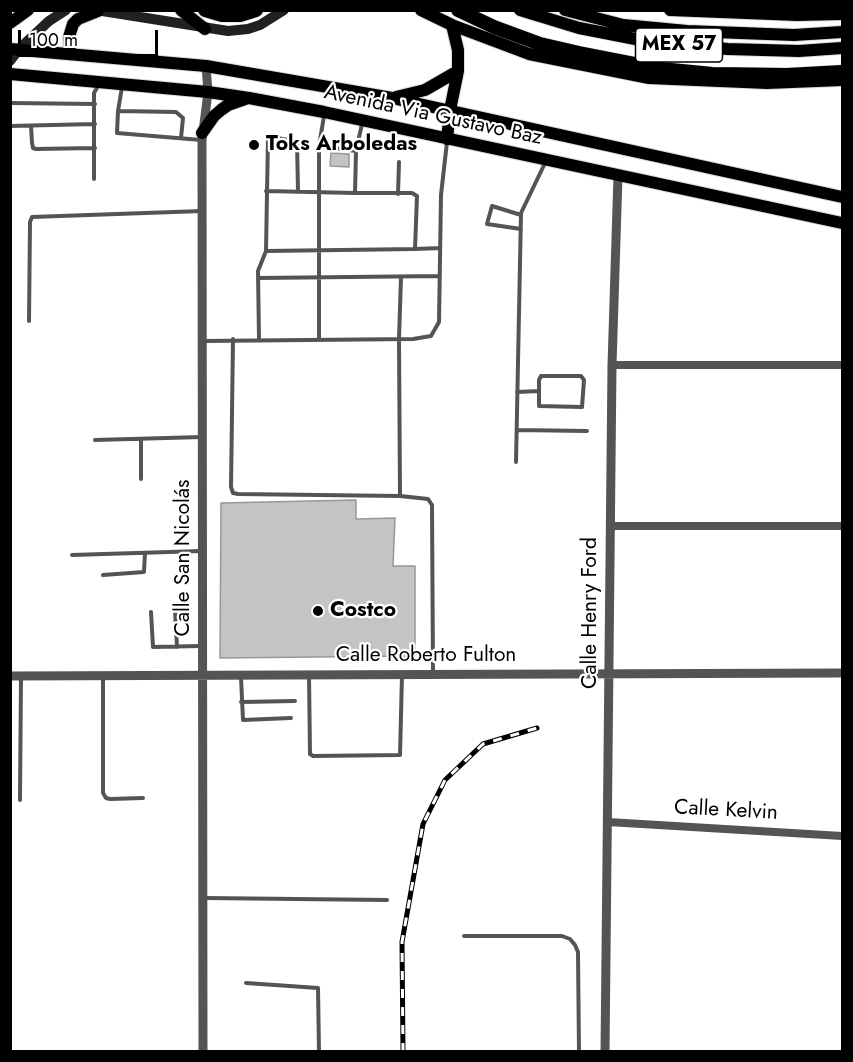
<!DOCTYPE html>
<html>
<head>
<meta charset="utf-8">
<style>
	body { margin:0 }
	#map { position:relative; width:853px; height:1062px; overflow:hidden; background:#fff; font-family:Jost,sans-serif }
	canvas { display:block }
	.frame { position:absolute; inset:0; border:12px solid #000; pointer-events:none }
	.scale { position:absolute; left:18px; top:30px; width:140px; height:27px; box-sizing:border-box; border:3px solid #000; border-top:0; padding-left:8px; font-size:18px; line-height:21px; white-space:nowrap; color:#000; -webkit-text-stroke:4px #fff; paint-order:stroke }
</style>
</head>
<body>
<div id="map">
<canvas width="853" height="1062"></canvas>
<div class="frame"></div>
<div class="scale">100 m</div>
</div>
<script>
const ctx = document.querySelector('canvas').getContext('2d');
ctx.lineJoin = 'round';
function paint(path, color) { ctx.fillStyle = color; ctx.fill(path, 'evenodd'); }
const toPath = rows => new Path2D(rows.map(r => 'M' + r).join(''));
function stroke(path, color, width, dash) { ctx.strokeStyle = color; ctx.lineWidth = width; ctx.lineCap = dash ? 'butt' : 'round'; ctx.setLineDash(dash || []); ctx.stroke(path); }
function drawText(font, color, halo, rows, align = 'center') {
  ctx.font = font + ' Jost,sans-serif'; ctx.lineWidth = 4.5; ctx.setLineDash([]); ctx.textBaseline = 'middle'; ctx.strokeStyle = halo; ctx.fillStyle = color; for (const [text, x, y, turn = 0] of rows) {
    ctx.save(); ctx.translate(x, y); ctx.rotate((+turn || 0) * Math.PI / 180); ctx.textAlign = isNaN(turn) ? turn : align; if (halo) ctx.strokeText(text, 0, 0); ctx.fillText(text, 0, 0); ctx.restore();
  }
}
const building = toPath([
	[331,153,349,154,349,167,330,166,331,153],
	[356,500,356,519,395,518,393,566,415,566,415,656,220,658,221,503,356,500]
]);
const service = toPath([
	[122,87,118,111,117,133,201,140],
	[10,103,95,104],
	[118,111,176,112,183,118,181,138],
	[10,126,95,124],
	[31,126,32,143,33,148,36,149,95,148],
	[319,146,356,151],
	[94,179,94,93,98,86],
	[266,191,355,193,356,151,362,124],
	[355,193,412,193,417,196,415,249,440,248],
	[398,194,399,162],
	[521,229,487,224,492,206,521,215],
	[266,251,415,249],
	[258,278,440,276],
	[29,321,30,222,32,217,202,211],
	[233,339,231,487,233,493,238,494,400,496,399,339,401,277],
	[259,339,258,271,266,251,268,136,297,142,298,192],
	[319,339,319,146,324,116],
	[203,341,413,339,431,336,439,322,441,195,447,142],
	[541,376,581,376,584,380,582,407,539,406,539,380,541,376],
	[517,392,539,391],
	[517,430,587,431],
	[141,439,141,479],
	[95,440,202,437],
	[516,462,521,213,546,161],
	[400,496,428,499,432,505,433,673],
	[72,555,201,551],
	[103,575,144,572,145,553],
	[175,610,177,647],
	[151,612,153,647,200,646],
	[309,675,310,754,313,756,400,755,402,675],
	[103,676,103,793,106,798,110,799,143,798],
	[241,677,243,720,291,718],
	[241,702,295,701],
	[20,800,21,677],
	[205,898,387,900],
	[464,936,562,936,570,939,575,945,578,952,579,1052],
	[246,983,318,988,319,1052]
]);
const minor = toPath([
	[612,365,842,365],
	[610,526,842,526],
	[608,822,842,836]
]);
const tertiary = toPath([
	[10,676,842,673],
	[203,1052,202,140,208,92,206,66],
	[605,1052,612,365,618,176]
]);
const secondary = toPath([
	[96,10,228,31,248,29,260,25,284,10],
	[10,61,19,49,49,21,66,10]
]);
const primary = toPath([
	[181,10,205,29],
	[421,10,452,25,529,54,649,78,767,83,842,80],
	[670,10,797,15,842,14],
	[10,23,28,10],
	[10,49,206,66,392,98,842,197],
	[70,52,69,37,73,24,78,19,98,11],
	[10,74,208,92,249,98,324,112,842,223],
	[396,97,425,90,458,71],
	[202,133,214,116,221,110,228,105,248,98],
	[447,139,450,110,458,71,458,50,452,25]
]);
const trunk = toPath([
	[520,10,579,28,656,43,728,49,799,51,842,48],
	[565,10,623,25,687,31,794,35,842,32]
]);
const motorway = toPath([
	[205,10,222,15,240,15,256,10],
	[458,10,494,27,540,44,579,53,661,69,712,74,787,75,842,72]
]);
const rail = toPath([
	[403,1052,402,942,423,824,445,780,483,744,537,728]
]);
const markers = [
	[254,145,6,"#000"],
	[318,611,6,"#000"]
];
const shields = [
	[679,45,87]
];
const shieldNames = [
	["MEX 57",679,45]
];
const streetNames = [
	["Avenida Via Gustavo Baz",433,116,12],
	["Calle San Nicolás",184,558,-90],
	["Calle Henry Ford",591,613,-90],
	["Calle Roberto Fulton",426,656],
	["Calle Kelvin",726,811,3]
];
const poiNames = [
	["Toks Arboledas",266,145],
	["Costco",330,611]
];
paint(building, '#c4c4c4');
stroke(building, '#989898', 1.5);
stroke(primary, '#dbdbdb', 14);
stroke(trunk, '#dbdbdb', 14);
stroke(motorway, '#dbdbdb', 15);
stroke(service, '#545454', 4);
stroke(minor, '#545454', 8);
stroke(tertiary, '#545454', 9);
stroke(secondary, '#212121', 10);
stroke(primary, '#000', 12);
stroke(trunk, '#000', 12);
stroke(motorway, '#000', 14);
stroke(rail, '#000', 5);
stroke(rail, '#fff', 3, [9]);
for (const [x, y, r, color] of markers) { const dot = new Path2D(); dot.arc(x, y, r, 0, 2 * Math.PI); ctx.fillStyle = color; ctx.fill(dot); stroke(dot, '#fff', 2); }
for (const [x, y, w] of shields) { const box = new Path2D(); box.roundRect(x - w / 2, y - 17, w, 34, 4.5); ctx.fillStyle = '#fff'; ctx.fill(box); stroke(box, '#000', 1.5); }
drawText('bold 20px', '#000', null, shieldNames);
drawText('21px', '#000', '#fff', streetNames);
drawText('bold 21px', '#000', '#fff', poiNames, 'left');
</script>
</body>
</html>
